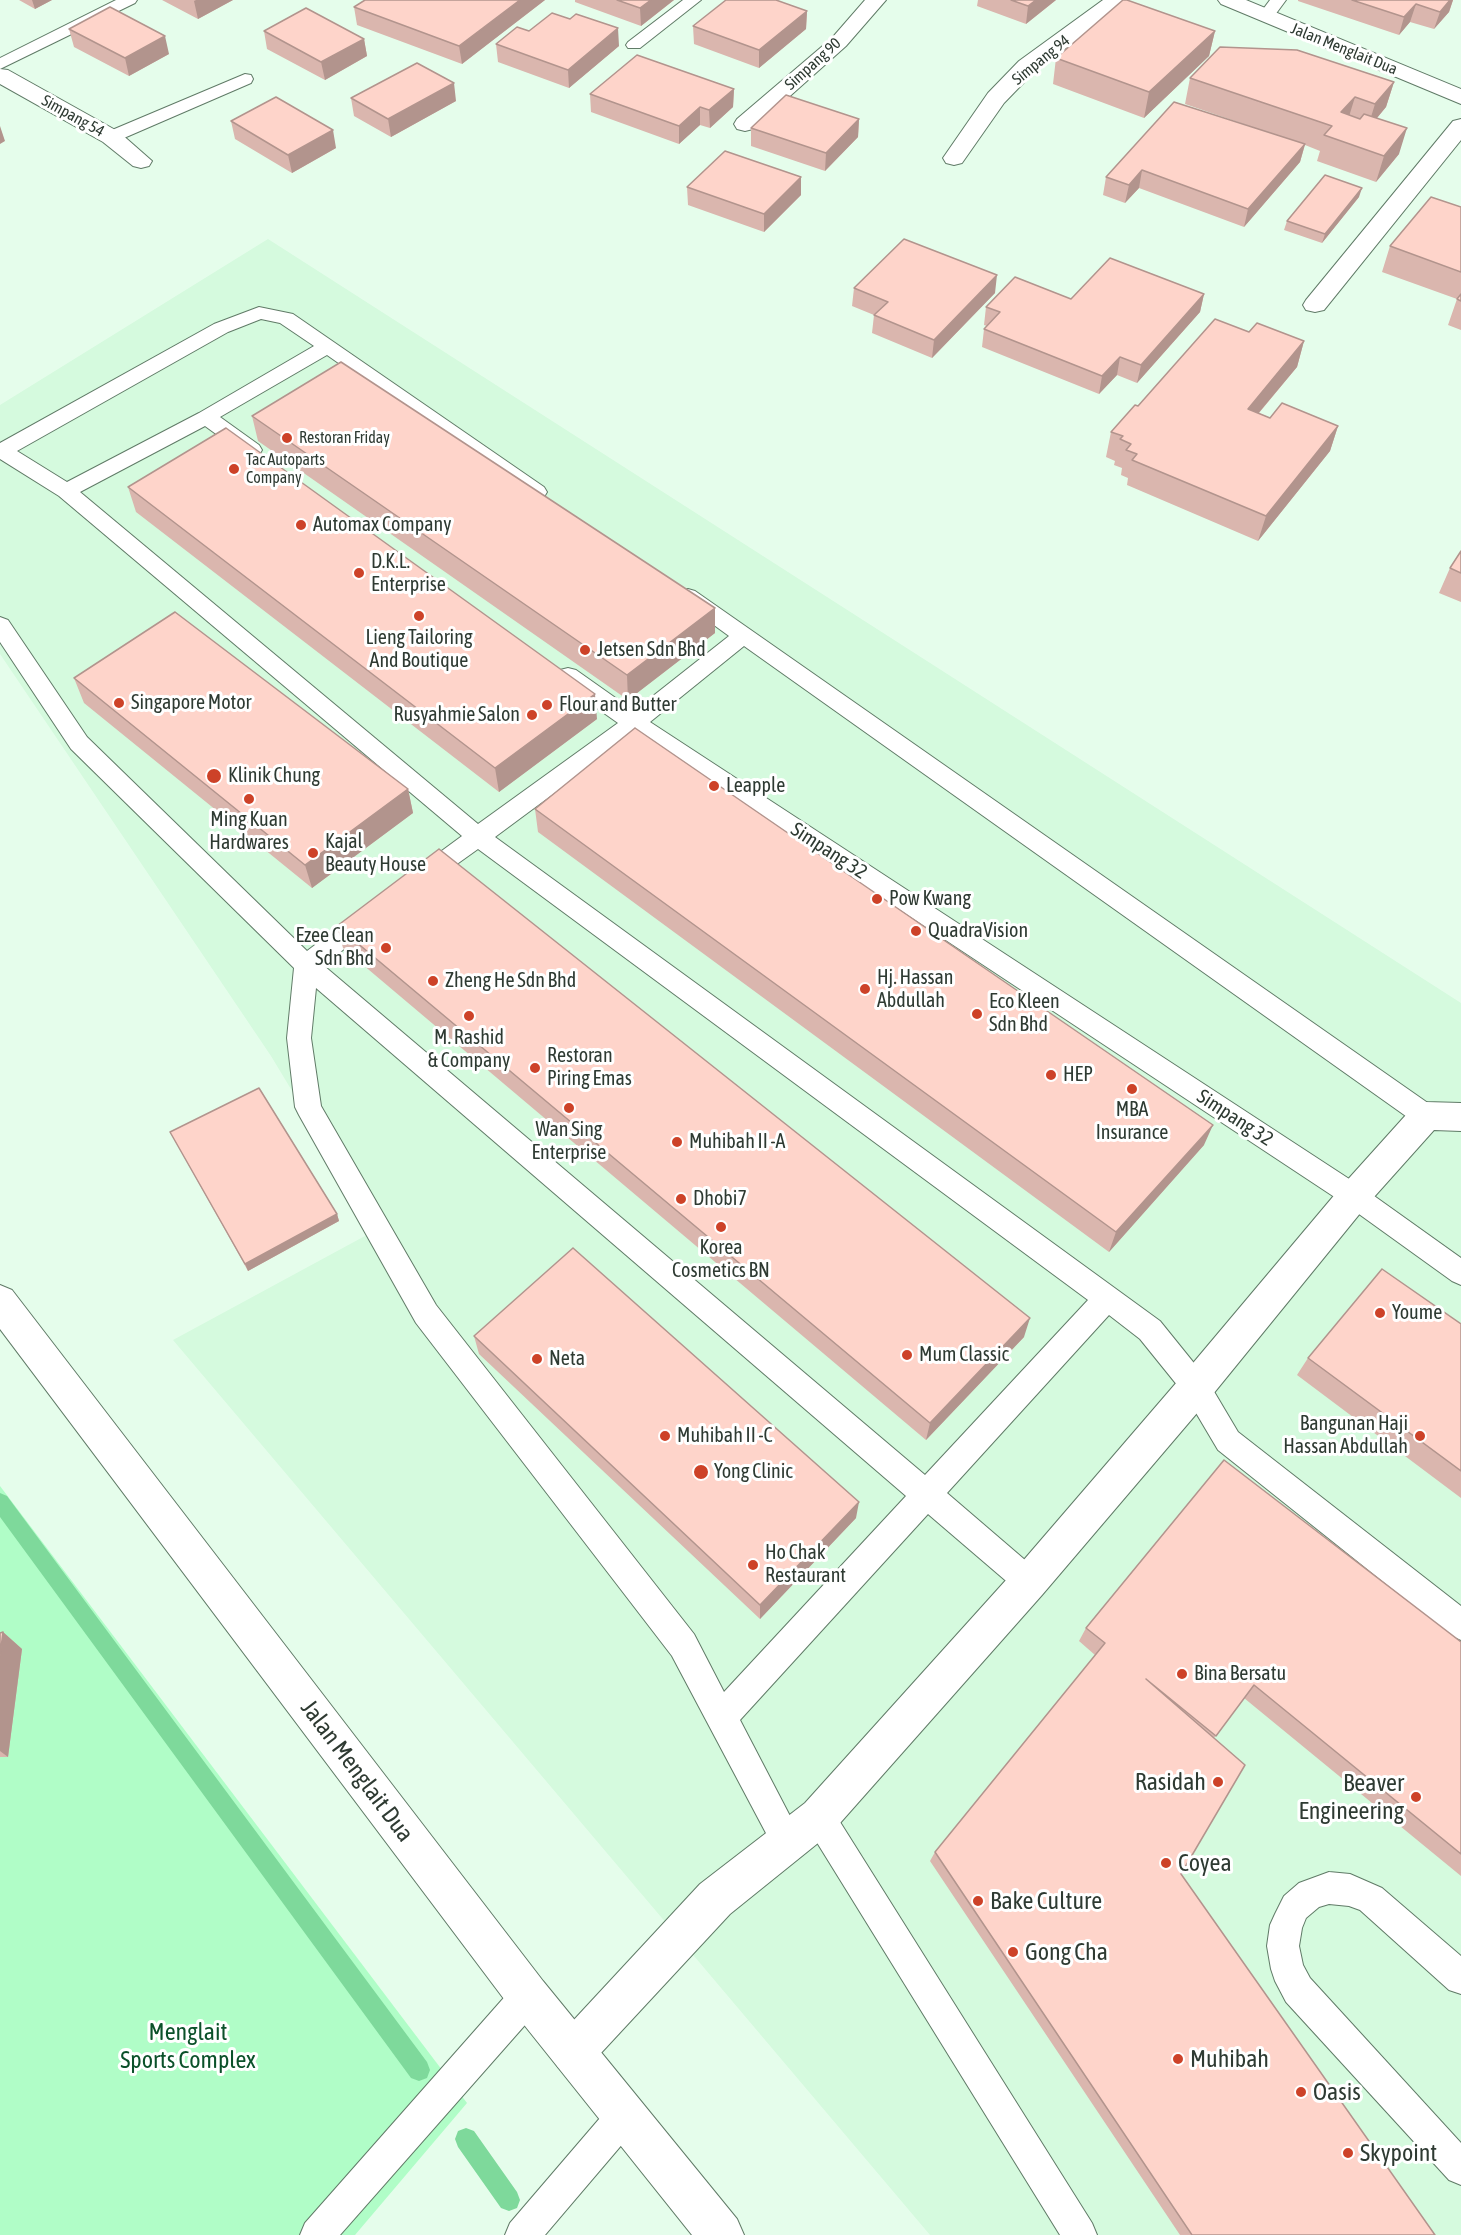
<!DOCTYPE html>
<html>
<head>
<meta charset="utf-8">
<style>
	body { margin:0 }
	canvas { display:block; background:#e5fdeb }
</style>
</head>
<body>
<canvas width="1461" height="2235"></canvas>
<script>
const ctx = document.querySelector('canvas').getContext('2d');
ctx.lineJoin = 'round';
function paint(path, color) { ctx.fillStyle = color; ctx.fill(path, 'evenodd'); }
const toPath = rows => new Path2D(rows.map(r => 'M' + r).join(''));
function stroke(path, color, width, dash) { ctx.strokeStyle = color; ctx.lineWidth = width; ctx.lineCap = dash ? 'butt' : 'round'; ctx.setLineDash(dash || []); ctx.stroke(path); }
function drawText(font, color, halo, rows, align = 'center') {
  ctx.font = font + ' "Asap Condensed",sans-serif'; ctx.lineWidth = 6; ctx.setLineDash([]); ctx.textBaseline = 'middle'; ctx.strokeStyle = halo; ctx.fillStyle = color; for (const [text, x, y, turn = 0] of rows) {
    ctx.save(); ctx.translate(x, y); ctx.rotate((+turn || 0) * Math.PI / 180); ctx.textAlign = isNaN(turn) ? turn : align; if (halo) ctx.strokeText(text, 0, 0); ctx.fillText(text, 0, 0); ctx.restore();
  }
}
const built = toPath([
	[268,239,1461,1003,1461,2235,930,2235,173,1340,376,1230,271,1056,0,654,0,405]
]);
const green = toPath([
	[0,1486,467,2103,355,2235,0,2235]
]);
const stream = toPath([
	[0,1493,7,1496,427,2062,430,2070,427,2078,419,2081,411,2078,0,1517,0,1493],
	[466,2128,474,2131,517,2192,520,2200,517,2208,509,2211,501,2208,458,2147,455,2139,458,2131,466,2128]
]);
const lane = toPath([
	[116,0,137,0,135,3,0,69,0,58,116,0],
	[683,0,701,0,640,48,628,48,626,45,628,42,683,0],
	[1270,0,1286,0,1272,19,1260,19,1258,16,1270,0],
	[245,74,251,75,253,79,251,83,117,141,111,142,105,141,102,137,105,133,245,74],
	[259,307,293,314,544,487,547,492,544,497,537,499,530,497,327,355,220,417,259,445,262,450,259,455,252,457,245,455,205,426,80,492,478,824,618,723,560,682,557,676,560,670,568,668,576,670,634,711,729,636,681,601,677,596,681,591,688,589,695,591,1435,1108,1439,1116,1435,1124,1426,1127,1417,1124,744,646,650,722,1363,1188,1461,1258,1461,1285,1452,1281,1345,1204,634,734,495,837,1160,1321,1206,1378,1238,1432,1461,1606,1461,1640,1450,1635,1218,1450,1186,1396,1140,1339,1109,1315,947,1493,1039,1572,1044,1582,1039,1592,1029,1596,1019,1592,928,1514,740,1720,803,1841,798,1852,787,1857,776,1852,672,1656,416,1323,299,1115,295,1107,287,1038,294,968,71,749,0,642,0,617,8,620,87,737,307,951,360,911,368,909,376,911,380,918,376,925,323,965,925,1475,1088,1300,478,849,429,884,421,887,413,884,409,878,413,872,462,836,59,496,0,459,0,443,214,324,259,307],
	[261,319,280,323,314,346,199,413,67,482,17,451,228,332,261,319],
	[316,988,906,1496,724,1692,694,1634,436,1305,321,1106,311,1038,316,988],
	[819,1801,830,1806,1092,2223,1097,2235,1060,2235,808,1828,803,1817,808,1806,819,1801],
	[1329,1872,1350,1874,1382,1888,1461,1956,1461,1994,1449,1990,1360,1910,1349,1906,1329,1904,1319,1907,1306,1918,1302,1928,1299,1946,1303,1965,1310,1978,1461,2143,1461,2185,1449,2180,1286,2002,1275,1981,1271,1969,1267,1946,1270,1925,1275,1914,1284,1896,1299,1883,1329,1872],
	[528,1980,540,1984,544,1996,540,2008,340,2235,300,2235,305,2223,516,1984,528,1980],
	[624,2099,636,2104,641,2116,636,2128,545,2235,505,2235,510,2223,612,2104,624,2099]
]);
const street = toPath([
	[865,0,886,0,846,46,753,129,745,131,737,129,734,124,737,119,832,38,865,0],
	[1103,0,1126,0,1104,20,1035,71,1004,103,962,163,954,165,946,163,943,158,988,93,1019,61,1103,0],
	[1218,0,1246,0,1461,89,1461,104,1221,4,1218,0],
	[0,69,8,70,119,132,152,161,149,166,141,168,133,166,103,142,0,84,0,69],
	[1461,119,1461,140,1324,310,1315,312,1306,310,1303,305,1306,300,1453,121,1461,119],
	[1426,1102,1461,1103,1461,1131,1434,1130,1366,1206,1209,1399,1042,1595,833,1831,730,1914,588,2067,573,2074,558,2067,551,2052,558,2037,700,1884,805,1803,1016,1569,1183,1375,1342,1186,1414,1106,1426,1102]
]);
const secondary = toPath([
	[0,1285,12,1290,543,1981,737,2219,744,2235,692,2235,513,2011,0,1329,0,1285]
]);
const wall = toPath([
	[19,0,52,0,35,9],
	[162,0,233,0,198,19],
	[365,0,545,0,462,64,357,25,354,7],
	[575,0,674,0,641,26,575,2],
	[978,0,1056,0,1026,24,977,6],
	[1298,0,1453,0,1449,12,1434,29,1410,22,1399,35,1298,1],
	[807,11,806,29,759,68,694,44,693,26],
	[69,29,169,54,129,76,74,47],
	[264,31,364,39,367,56,325,80,267,49],
	[529,31,619,46,569,88,498,62,496,44],
	[1215,31,1209,56,1144,118,1053,84,1056,58],
	[1190,78,1394,82,1386,107,1377,118,1399,154,1376,182,1317,161,1320,151,1305,145,1300,162,1244,227,1139,188,1125,203,1103,195,1106,177,1267,132,1185,104],
	[734,89,733,107,710,128,700,125,679,144,591,112,590,94],
	[351,98,456,101,391,137,354,116],
	[859,119,858,137,825,171,751,146,751,128],
	[231,121,336,148,292,173,235,139],
	[801,177,801,195,764,232,688,205,687,187],
	[1359,197,1322,243,1284,230,1287,221],
	[1461,207,1461,330,1448,325,1457,299,1382,272,1390,246],
	[854,288,995,293,932,358,872,333,874,315,852,306],
	[1204,294,1200,312,1137,383,1117,375,1099,394,982,347,984,329,987,326,984,325,986,307,1071,299],
	[1249,332,1304,341,1297,367,1259,413,1270,418,1338,426,1330,451,1258,541,1127,485,1128,478,1121,475,1122,468,1114,465,1115,461,1106,457,1111,432,1138,406],
	[252,416,715,608,715,633,628,700,258,441],
	[128,487,597,719,499,792,136,512],
	[1461,551,1461,602,1439,593,1450,568],
	[74,678,408,789,413,813,312,888,84,703],
	[535,809,1204,1145,1109,1252,538,832],
	[337,926,1024,1337,926,1440,343,948],
	[170,1132,337,1214,339,1221,248,1271],
	[1461,1324,1461,1498,1297,1375,1308,1358],
	[474,1336,856,1518,760,1619,479,1354],
	[1086,1628,1461,1642,1461,1876,1244,1698,1214,1738,1181,1874,1435,2235,1180,2235,930,1861,935,1852,1095,1655,1079,1641],
	[3,1632,22,1649,8,1757,0,1757,0,1633]
]);
const shadedWall = toPath([
	[32,0,52,0,35,9],
	[196,0,233,0,198,19,194,1],
	[520,0,545,0,462,64,459,46],
	[651,0,674,0,641,26,640,8],
	[1036,0,1056,0,1026,24,1028,6],
	[1450,0,1453,0,1449,12,1434,29,1440,12],
	[1416,4,1410,22,1399,35,1404,17],
	[807,11,806,29,759,68,759,50],
	[618,28,619,46,569,88,568,70],
	[1215,31,1209,56,1144,118,1149,92],
	[165,36,169,54,129,76,125,58],
	[364,39,367,56,325,80,321,62],
	[1394,82,1386,107,1367,130,1375,104],
	[454,83,456,101,391,137,388,119],
	[734,89,733,107,710,128,709,110],
	[1355,97,1347,123,1341,112],
	[700,107,700,125,679,144,679,126],
	[859,119,858,137,825,171,826,153],
	[0,126,5,141,0,144],
	[1407,128,1399,154,1376,182,1384,156],
	[333,130,336,148,292,173,288,155],
	[1305,144,1300,162,1244,227,1248,209],
	[1142,170,1139,188,1125,203,1129,185],
	[801,177,801,195,764,232,764,214],
	[1362,188,1359,197,1322,243,1325,234],
	[997,275,995,293,932,358,934,340],
	[1204,294,1200,312,1137,383,1141,365],
	[1304,341,1297,367,1241,434,1248,409],
	[1120,357,1117,375,1099,394,1102,376],
	[1338,426,1330,451,1258,541,1266,516],
	[715,608,715,633,628,700,627,675],
	[595,694,597,719,499,792,495,768],
	[408,789,413,813,312,888,305,865],
	[1213,1125,1204,1145,1109,1252,1116,1232],
	[337,1214,339,1221,248,1271,245,1264],
	[1030,1318,1024,1337,926,1440,930,1423],
	[859,1502,856,1518,760,1619,760,1605],
	[3,1632,22,1649,8,1757,0,1751,0,1656]
]);
const building = toPath([
	[365,0,520,0,459,46,354,7,365,0],
	[617,0,651,0,640,8,617,0],
	[726,0,776,0,807,11,759,50,693,26,726,0],
	[1011,0,1036,0,1028,6,1011,0],
	[1123,0,1127,0,1215,31,1149,92,1056,58,1123,0],
	[1352,0,1450,0,1440,12,1416,4,1404,17,1352,0],
	[110,7,165,36,125,58,69,29,110,7],
	[306,8,364,39,321,62,264,31,306,8],
	[552,13,570,19,576,14,618,28,568,70,496,44,517,27,529,31,552,13],
	[1220,47,1297,50,1394,82,1375,104,1355,97,1341,112,1360,119,1364,114,1407,128,1384,156,1324,135,1332,126,1190,78,1220,47],
	[637,55,734,89,709,110,700,107,679,126,590,94,637,55],
	[417,63,454,83,388,119,351,98,417,63],
	[786,95,859,119,826,153,751,128,786,95],
	[276,97,333,130,288,155,231,121,276,97],
	[1174,102,1305,144,1248,209,1142,170,1129,185,1106,177,1174,102],
	[725,151,801,177,764,214,687,187,725,151],
	[1325,175,1362,188,1325,234,1287,221,1325,175],
	[1431,197,1461,207,1461,272,1390,246,1431,197],
	[904,239,997,275,934,340,874,315,888,302,854,288,904,239],
	[1110,258,1204,294,1141,365,1120,357,1102,376,984,329,1000,312,986,307,1015,277,1071,299,1110,258],
	[1461,294,1461,301,1457,299,1461,294],
	[1215,319,1249,332,1257,323,1304,341,1248,409,1270,418,1282,403,1338,426,1266,516,1132,460,1137,454,1126,450,1131,444,1120,439,1123,436,1111,432,1135,405,1138,406,1215,319],
	[341,362,715,608,627,675,252,416,341,362],
	[226,428,595,694,495,768,128,487,226,428],
	[1461,551,1461,573,1450,568,1461,551],
	[175,612,408,789,305,865,74,678,175,612],
	[635,728,1213,1125,1116,1232,535,809,635,728],
	[439,849,1030,1318,930,1423,337,926,439,849],
	[259,1088,337,1214,245,1264,170,1132,259,1088],
	[573,1248,859,1502,760,1605,474,1336,573,1248],
	[1382,1269,1461,1324,1461,1471,1308,1358,1382,1269],
	[1224,1460,1461,1642,1461,1854,1254,1685,1216,1736,1146,1679,1245,1765,1181,1874,1435,2235,1192,2235,935,1852,1105,1643,1086,1628,1224,1460],
	[3,1632,0,1656,0,1633,3,1632]
]);
const markers = [
	[287,438,6,"#cd4228"],
	[234,469,6,"#cd4228"],
	[301,525,6,"#cd4228"],
	[359,573,6,"#cd4228"],
	[419,616,6,"#cd4228"],
	[585,650,6,"#cd4228"],
	[119,703,6,"#cd4228"],
	[547,705,6,"#cd4228"],
	[532,715,6,"#cd4228"],
	[214,776,8,"#cd4228"],
	[714,786,6,"#cd4228"],
	[249,799,6,"#cd4228"],
	[313,853,6,"#cd4228"],
	[877,899,6,"#cd4228"],
	[916,931,6,"#cd4228"],
	[386,948,6,"#cd4228"],
	[433,981,6,"#cd4228"],
	[865,989,6,"#cd4228"],
	[977,1014,6,"#cd4228"],
	[469,1016,6,"#cd4228"],
	[535,1068,6,"#cd4228"],
	[1051,1075,6,"#cd4228"],
	[1132,1089,6,"#cd4228"],
	[569,1108,6,"#cd4228"],
	[677,1142,6,"#cd4228"],
	[681,1199,6,"#cd4228"],
	[721,1227,6,"#cd4228"],
	[1380,1313,6,"#cd4228"],
	[907,1355,6,"#cd4228"],
	[537,1359,6,"#cd4228"],
	[665,1436,6,"#cd4228"],
	[1420,1436,6,"#cd4228"],
	[701,1472,8,"#cd4228"],
	[753,1565,6,"#cd4228"],
	[1182,1674,6,"#cd4228"],
	[1218,1782,6,"#cd4228"],
	[1416,1797,6,"#cd4228"],
	[1166,1863,6,"#cd4228"],
	[978,1901,6,"#cd4228"],
	[1013,1952,6,"#cd4228"],
	[1178,2059,6,"#cd4228"],
	[1301,2092,6,"#cd4228"],
	[1348,2153,6,"#cd4228"]
];
const farStreetnames = [
	["Jalan Menglait Dua",1344,49,22],
	["Simpang 94",1041,60,-39],
	["Simpang 90",813,64,-42],
	["Simpang 54",73,116,29]
];
const farPoinames = [
	["Restoran Friday",299,438],
	["Tac Autoparts",246,460],
	["Company",246,478]
];
const poiNames = [
	["Automax Company",313,525],
	["D.K.L.",371,562],
	["Enterprise",371,585],
	["Lieng Tailoring",419,638,"center"],
	["And Boutique",419,661,"center"],
	["Jetsen Sdn Bhd",597,650],
	["Singapore Motor",131,703],
	["Flour and Butter",559,705],
	["Rusyahmie Salon",520,715,"right"],
	["Klinik Chung",228,776],
	["Leapple",726,786],
	["Ming Kuan",249,820,"center"],
	["Hardwares",249,843,"center"],
	["Kajal",325,842],
	["Beauty House",325,865],
	["Pow Kwang",889,899],
	["QuadraVision",928,931],
	["Ezee Clean",374,936,"right"],
	["Sdn Bhd",374,959,"right"],
	["Hj. Hassan",877,978],
	["Abdullah",877,1001],
	["Zheng He Sdn Bhd",445,981],
	["Eco Kleen",989,1002],
	["Sdn Bhd",989,1025],
	["M. Rashid",469,1038,"center"],
	["& Company",469,1061,"center"],
	["Restoran",547,1056],
	["Piring Emas",547,1079],
	["HEP",1063,1075],
	["MBA",1132,1110,"center"],
	["Insurance",1132,1133,"center"],
	["Wan Sing",569,1130,"center"],
	["Enterprise",569,1153,"center"],
	["Muhibah II -A",689,1142],
	["Dhobi7",693,1199],
	["Korea",721,1248,"center"],
	["Cosmetics BN",721,1271,"center"],
	["Youme",1392,1313],
	["Mum Classic",919,1355],
	["Neta",549,1359],
	["Bangunan Haji",1408,1424,"right"],
	["Hassan Abdullah",1408,1447,"right"],
	["Muhibah II -C",677,1436],
	["Yong Clinic",714,1472],
	["Ho Chak",765,1553],
	["Restaurant",765,1576],
	["Bina Bersatu",1194,1674]
];
const streetNames = [
	["Simpang 32",829,851,33],
	["Simpang 32",1235,1118,33]
];
const nearStreetnames = [
	["Jalan Menglait Dua",357,1771,53]
];
const nearPoinames = [
	["Rasidah",1206,1782,"right"],
	["Beaver",1404,1783,"right"],
	["Engineering",1404,1811,"right"],
	["Coyea",1178,1863],
	["Bake Culture",990,1901],
	["Gong Cha",1025,1952],
	["Muhibah",1190,2059],
	["Oasis",1313,2092],
	["Skypoint",1360,2153]
];
const nearParknames = [
	["Menglait",188,2032],
	["Sports Complex",188,2060]
];
paint(built, '#d5fade');
paint(green, '#b0fdc7');
paint(stream, '#7ed99b');
stroke(lane, '#607b67', 2);
stroke(street, '#607b67', 2);
stroke(secondary, '#607b67', 2);
paint(lane, '#fff');
paint(street, '#fff');
paint(secondary, '#fff');
paint(wall, '#dab6ae');
paint(shadedWall, '#b2948d');
paint(building, '#fed4ca');
stroke(building, '#b2948d', 1.5);
for (const [x, y, r, color] of markers) { const dot = new Path2D(); dot.arc(x, y, r, 0, 2 * Math.PI); ctx.fillStyle = color; ctx.fill(dot); stroke(dot, '#fff', 2); }
drawText('16px', '#2e3a32', '#fff', farStreetnames);
drawText('16px', '#2e3a32', '#fff', farPoinames, 'left');
drawText('20px', '#2e3a32', '#fff', poiNames, 'left');
drawText('20px', '#2e3a32', '#fff', streetNames);
drawText('24px', '#2e3a32', '#fff', nearStreetnames);
drawText('24px', '#2e3a32', '#fff', nearPoinames, 'left');
drawText('24px', '#0b512a', '#fff', nearParknames);
</script>
</body>
</html>
